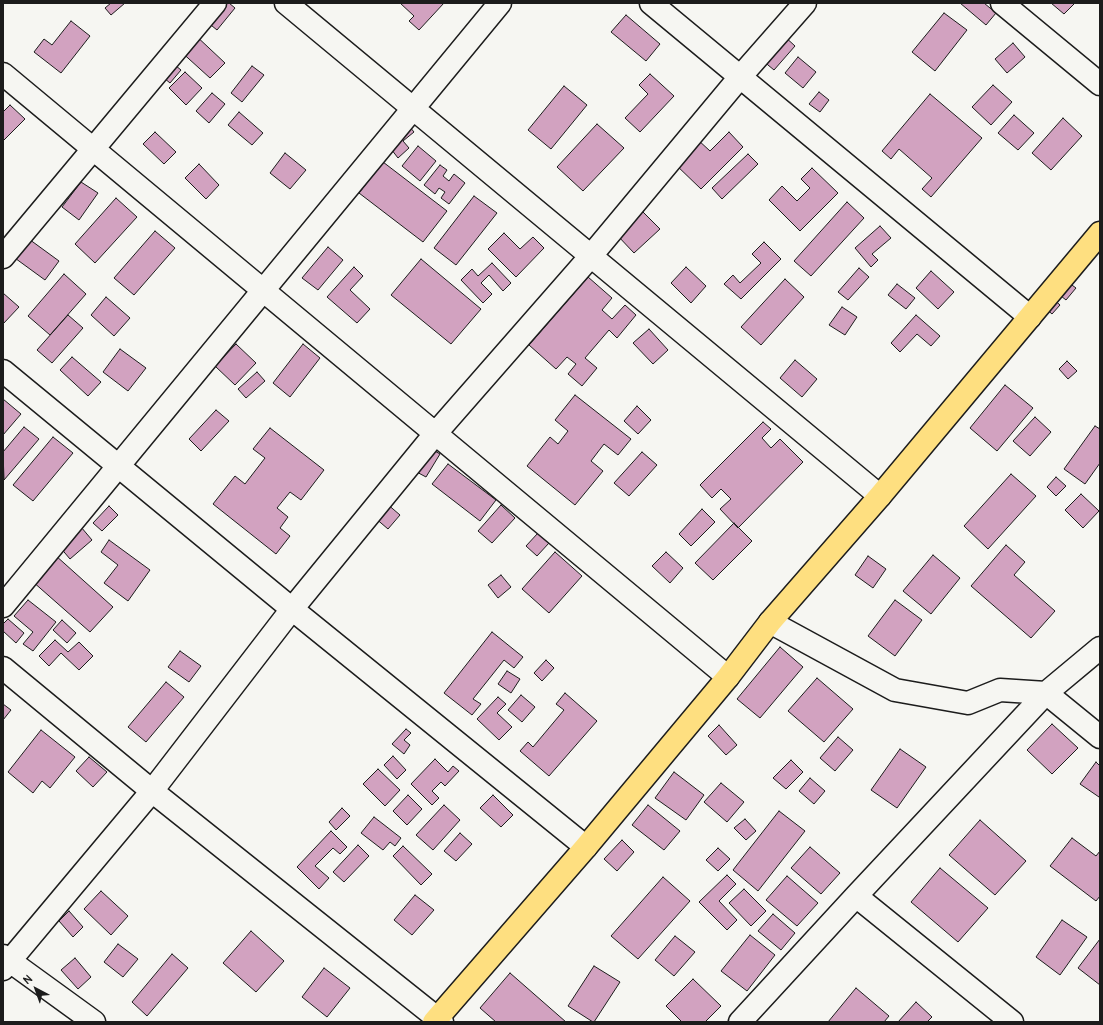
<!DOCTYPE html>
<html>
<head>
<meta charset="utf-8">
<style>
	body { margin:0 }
	#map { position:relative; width:1103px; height:1025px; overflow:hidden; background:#f6f6f2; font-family:Pangolin,sans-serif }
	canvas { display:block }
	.frame { position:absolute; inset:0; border:4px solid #1c1c1c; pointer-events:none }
	.north { position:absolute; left:16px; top:969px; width:40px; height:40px; -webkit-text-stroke:3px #f6f6f2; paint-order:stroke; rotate:319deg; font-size:11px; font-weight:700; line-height:16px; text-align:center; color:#1c1c1c }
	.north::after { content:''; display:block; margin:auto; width:14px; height:18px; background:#1c1c1c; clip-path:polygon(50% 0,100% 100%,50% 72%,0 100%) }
</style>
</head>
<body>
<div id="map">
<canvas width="1103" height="1025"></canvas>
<div class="frame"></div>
<div class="north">N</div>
</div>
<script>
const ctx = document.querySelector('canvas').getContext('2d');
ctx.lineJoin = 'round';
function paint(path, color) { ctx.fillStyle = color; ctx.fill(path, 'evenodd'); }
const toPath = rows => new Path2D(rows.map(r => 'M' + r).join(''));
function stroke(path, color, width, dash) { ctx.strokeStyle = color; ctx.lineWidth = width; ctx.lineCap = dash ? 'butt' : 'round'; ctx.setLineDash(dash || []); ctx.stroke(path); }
const building = toPath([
	[111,3,125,3,111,15,105,8,111,3],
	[220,3,229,3,235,8,217,30,206,21,220,3],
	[400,3,444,3,419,30,409,21,414,16,400,3],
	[960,3,984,3,996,13,986,25,960,3],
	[1051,3,1075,3,1064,14,1051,3],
	[944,13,967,30,935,71,912,52,944,13],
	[626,15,660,44,646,61,611,32,626,15],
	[71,21,90,36,61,73,34,52,44,39,52,45,71,21],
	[193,33,225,63,210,78,178,49,193,33],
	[783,35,795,46,774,70,762,60,783,35],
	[1013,43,1025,57,1007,73,995,59,1013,43],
	[798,57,816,72,803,88,785,73,798,57],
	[170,61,181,70,170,83,158,73,170,61],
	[252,66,264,75,242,102,231,93,252,66],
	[185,72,202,88,186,105,169,88,185,72],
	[650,74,674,96,640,132,625,118,648,94,639,85,650,74],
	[993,85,1012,102,991,125,972,107,993,85],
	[564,86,587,105,551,149,528,130,564,86],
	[819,92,829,100,820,112,809,104,819,92],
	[212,93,225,104,209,123,196,111,212,93],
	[930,94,982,138,931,197,922,189,932,178,899,149,891,159,882,151,930,94],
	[10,105,25,119,3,141,3,112,10,105],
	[239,112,263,133,252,145,228,125,239,112],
	[1014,115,1034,133,1018,150,998,133,1014,115],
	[1063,118,1082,136,1051,170,1032,153,1063,118],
	[597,124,624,148,583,191,557,167,597,124],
	[409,126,414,132,403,141,409,148,398,158,388,145,409,126],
	[155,132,176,152,164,164,143,144,155,132],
	[729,132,743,147,701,189,674,163,697,139,710,151,729,132],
	[418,146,436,161,420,181,402,166,418,146],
	[285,153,306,170,290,189,270,173,285,153],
	[748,154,758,164,722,199,712,188,748,154],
	[383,162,447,211,423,242,359,193,383,162],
	[199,164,219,185,206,199,185,178,199,164],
	[440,165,447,170,443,176,449,181,454,174,465,183,449,204,441,198,445,192,439,188,435,194,424,185,440,165],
	[812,168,838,193,800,231,769,200,782,186,797,201,810,188,801,179,812,168],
	[81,182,98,193,79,220,62,207,81,182],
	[474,196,497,213,456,265,434,248,474,196],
	[116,198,137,217,95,263,75,244,116,198],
	[847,202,864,218,811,276,794,261,847,202],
	[642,211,660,229,634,253,617,235,642,211],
	[880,226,891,238,872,254,878,260,871,267,855,248,880,226],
	[155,231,175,248,134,295,114,278,155,231],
	[504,233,520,249,533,237,544,248,516,277,488,249,504,233],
	[22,234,59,261,45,280,8,253,22,234],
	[764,242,781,259,741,299,724,284,733,275,740,283,761,263,752,254,764,242],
	[328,247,343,260,318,290,302,278,328,247],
	[421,259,481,309,451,344,391,295,421,259],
	[492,263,511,283,503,291,489,275,481,283,492,294,483,303,461,280,472,269,478,276,492,263],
	[354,267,363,276,350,290,370,309,357,323,327,297,354,267],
	[686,267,706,286,691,303,671,283,686,267],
	[859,268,869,277,848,300,838,292,859,268],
	[931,271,954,292,938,309,916,288,931,271],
	[64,274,86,294,50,335,28,316,64,274],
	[588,277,612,298,602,310,612,319,625,305,636,315,617,338,609,330,585,358,597,368,582,386,568,374,576,364,567,357,556,369,529,345,588,277],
	[785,279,804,297,761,345,741,327,785,279],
	[1065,280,1076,288,1066,300,1056,292,1065,280],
	[897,284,915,298,906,309,888,295,897,284],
	[3,293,19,307,3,324,3,293],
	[106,297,130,318,114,336,91,315,106,297],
	[1051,297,1060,305,1052,314,1043,306,1051,297],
	[842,307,857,317,845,335,829,325,842,307],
	[68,315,83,328,52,363,37,350,68,315],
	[916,315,940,336,931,346,917,334,900,352,891,343,916,315],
	[649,329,668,350,653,364,633,343,649,329],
	[236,344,256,363,235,385,215,366,236,344],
	[303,344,320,358,290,397,273,383,303,344],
	[120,349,146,368,128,391,103,372,120,349],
	[72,357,101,382,88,396,60,370,72,357],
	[795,360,817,379,802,397,780,378,795,360],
	[1067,361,1077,371,1068,379,1059,369,1067,361],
	[257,372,265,381,246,398,238,389,257,372],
	[1005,385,1033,408,997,451,970,428,1005,385],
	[575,395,631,439,618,455,604,444,591,461,603,471,575,505,527,466,550,437,558,444,568,431,555,420,575,395],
	[3,399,21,414,3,435,3,399],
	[637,406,651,420,638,434,624,421,637,406],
	[216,410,229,421,201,451,189,439,216,410],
	[1035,417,1051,432,1030,456,1013,441,1035,417],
	[763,422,771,429,762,438,771,448,780,439,803,462,738,528,720,509,731,499,721,489,712,498,700,485,763,422],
	[1095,426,1100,429,1100,463,1085,484,1064,469,1095,426],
	[24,427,39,439,4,480,3,452,24,427],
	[270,428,324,470,301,500,290,492,277,508,288,517,280,528,290,536,276,554,213,504,235,476,245,484,265,458,253,449,270,428],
	[53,437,73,453,33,501,13,485,53,437],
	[428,447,440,454,426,477,413,470,428,447],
	[642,452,657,465,629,496,614,483,642,452],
	[448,464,496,500,480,521,432,484,448,464],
	[1011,474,1036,496,988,549,964,526,1011,474],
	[1056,477,1066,486,1056,496,1047,487,1056,477],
	[1081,494,1099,511,1083,528,1065,510,1081,494],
	[386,503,400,515,388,529,374,517,386,503],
	[501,505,515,518,492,543,478,531,501,505],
	[109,506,118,515,102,531,93,523,109,506],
	[702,509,715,522,691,546,679,534,702,509],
	[734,523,752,541,713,580,695,563,734,523],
	[81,527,92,540,70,559,59,546,81,527],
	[538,533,549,543,537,556,526,546,538,533],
	[109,540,150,570,128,601,104,583,118,565,101,552,109,540],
	[1006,545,1025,562,1014,575,1055,611,1031,638,971,586,1006,545],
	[555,552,582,576,549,613,522,589,555,552],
	[666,552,683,568,670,583,652,566,666,552],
	[55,555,113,607,90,632,32,581,55,555],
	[933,555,960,578,931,614,903,591,933,555],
	[868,556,886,569,873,588,855,575,868,556],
	[501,575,511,587,498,598,488,585,501,575],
	[28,600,56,622,33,651,23,644,33,632,14,616,28,600],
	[895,600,922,620,895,656,868,636,895,600],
	[8,619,24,633,16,643,3,631,3,624,8,619],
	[62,620,76,633,67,643,53,630,62,620],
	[492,632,523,657,514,668,504,660,473,699,481,704,472,715,444,693,492,632],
	[55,640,68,652,79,642,93,656,79,670,61,653,49,666,39,656,55,640],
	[780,647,803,667,760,718,737,699,780,647],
	[180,651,201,666,189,682,168,667,180,651],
	[546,660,554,668,542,681,534,673,546,660],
	[507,671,520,679,511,693,498,684,507,671],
	[817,678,853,709,824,742,788,711,817,678],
	[166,682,184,697,146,742,128,727,166,682],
	[565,693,597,721,549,776,520,751,528,742,533,747,564,710,556,704,565,693],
	[521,695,535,707,522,722,508,710,521,695],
	[498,697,506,704,497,713,512,727,499,740,477,719,498,697],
	[3,704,11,710,3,720,3,704],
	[1052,724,1078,748,1052,774,1027,750,1052,724],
	[719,725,737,745,726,755,708,736,719,725],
	[406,729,411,733,404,740,410,745,404,754,392,744,406,729],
	[41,730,75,757,50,788,42,781,33,793,8,772,41,730],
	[838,737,853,750,835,771,820,758,838,737],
	[900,749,926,767,897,808,871,790,900,749],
	[393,756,406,770,397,779,384,765,393,756],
	[89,757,107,772,93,787,76,771,89,757],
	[435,759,448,772,453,766,459,771,445,786,441,782,432,791,439,798,432,805,411,784,435,759],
	[791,760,803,772,786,789,773,778,791,760],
	[1096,762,1100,766,1100,795,1099,797,1080,784,1096,762],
	[378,769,400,790,385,806,363,784,378,769],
	[674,772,704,795,686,820,655,798,674,772],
	[810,778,825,791,814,804,799,791,810,778],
	[721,783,744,802,727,822,704,802,721,783],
	[408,795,422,809,407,825,393,811,408,795],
	[493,795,513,815,501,827,480,808,493,795],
	[444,805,460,820,433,850,416,835,444,805],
	[648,805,680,831,664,850,632,825,648,805],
	[342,808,350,816,336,830,329,822,342,808],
	[779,811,805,831,758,891,733,870,779,811],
	[374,817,401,838,395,846,390,842,383,850,361,833,374,817],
	[745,819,756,831,746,840,734,828,745,819],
	[980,820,1026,861,995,895,949,855,980,820],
	[331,831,347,847,340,854,333,848,315,866,329,878,319,889,297,867,331,831],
	[460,833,472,844,456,861,444,851,460,833],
	[1072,838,1096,856,1100,851,1100,896,1096,901,1050,866,1072,838],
	[622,840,634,852,617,871,604,859,622,840],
	[358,845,369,856,344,882,333,872,358,845],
	[403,846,432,874,421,885,393,856,403,846],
	[810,847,840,873,821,894,791,868,810,847],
	[718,848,730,859,718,871,706,860,718,848],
	[940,868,988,908,958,942,911,902,940,868],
	[727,875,736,884,719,901,737,920,727,930,699,902,727,875],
	[787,876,818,903,797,926,766,900,787,876],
	[663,877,690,901,638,959,611,936,663,877],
	[744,889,766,911,751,926,729,903,744,889],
	[101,891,128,916,111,935,84,909,101,891],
	[415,895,434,910,412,935,394,920,415,895],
	[69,911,83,927,73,937,59,921,69,911],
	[773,914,795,933,781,950,758,931,773,914],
	[1062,920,1087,937,1060,975,1036,957,1062,920],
	[251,931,284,961,256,992,223,963,251,931],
	[750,935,775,955,747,991,721,971,750,935],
	[675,936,695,952,674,976,655,960,675,936],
	[1100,939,1100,985,1078,968,1100,939],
	[118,944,138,959,123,977,104,962,118,944],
	[172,954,188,968,147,1016,132,1002,172,954],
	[75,958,91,977,78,989,61,970,75,958],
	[594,966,620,982,594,1022,593,1022,568,1006,594,966],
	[324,968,350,988,327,1017,302,997,324,968],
	[510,973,566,1022,496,1022,480,1008,510,973],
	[693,979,721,1006,705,1022,682,1022,666,1006,693,979],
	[856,988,889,1016,884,1022,828,1022,856,988],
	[916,1002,932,1017,927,1022,898,1022,916,1002]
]);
const minor = toPath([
	[286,3,880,496],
	[651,3,1030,317],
	[1002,3,1100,84],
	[3,74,728,677],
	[3,257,215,3],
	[3,371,292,609,586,847],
	[3,606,500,3],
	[770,622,895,690,968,703,1000,690,1046,693,1100,737],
	[3,668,152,791,442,1022],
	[856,896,1012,1022],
	[3,956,94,1022],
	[3,969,152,791,292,609,435,434,590,257,740,77,805,3],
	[740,1022,856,896,1046,693,1100,648]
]);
const major = toPath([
	[434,1022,586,847,728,677,770,622,880,496,1100,233]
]);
paint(building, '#d2a2c0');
stroke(building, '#1c1c1c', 1);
stroke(minor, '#1c1c1c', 25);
stroke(major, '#1c1c1c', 25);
stroke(minor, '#f6f6f2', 22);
stroke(major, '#fedf80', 22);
</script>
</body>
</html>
